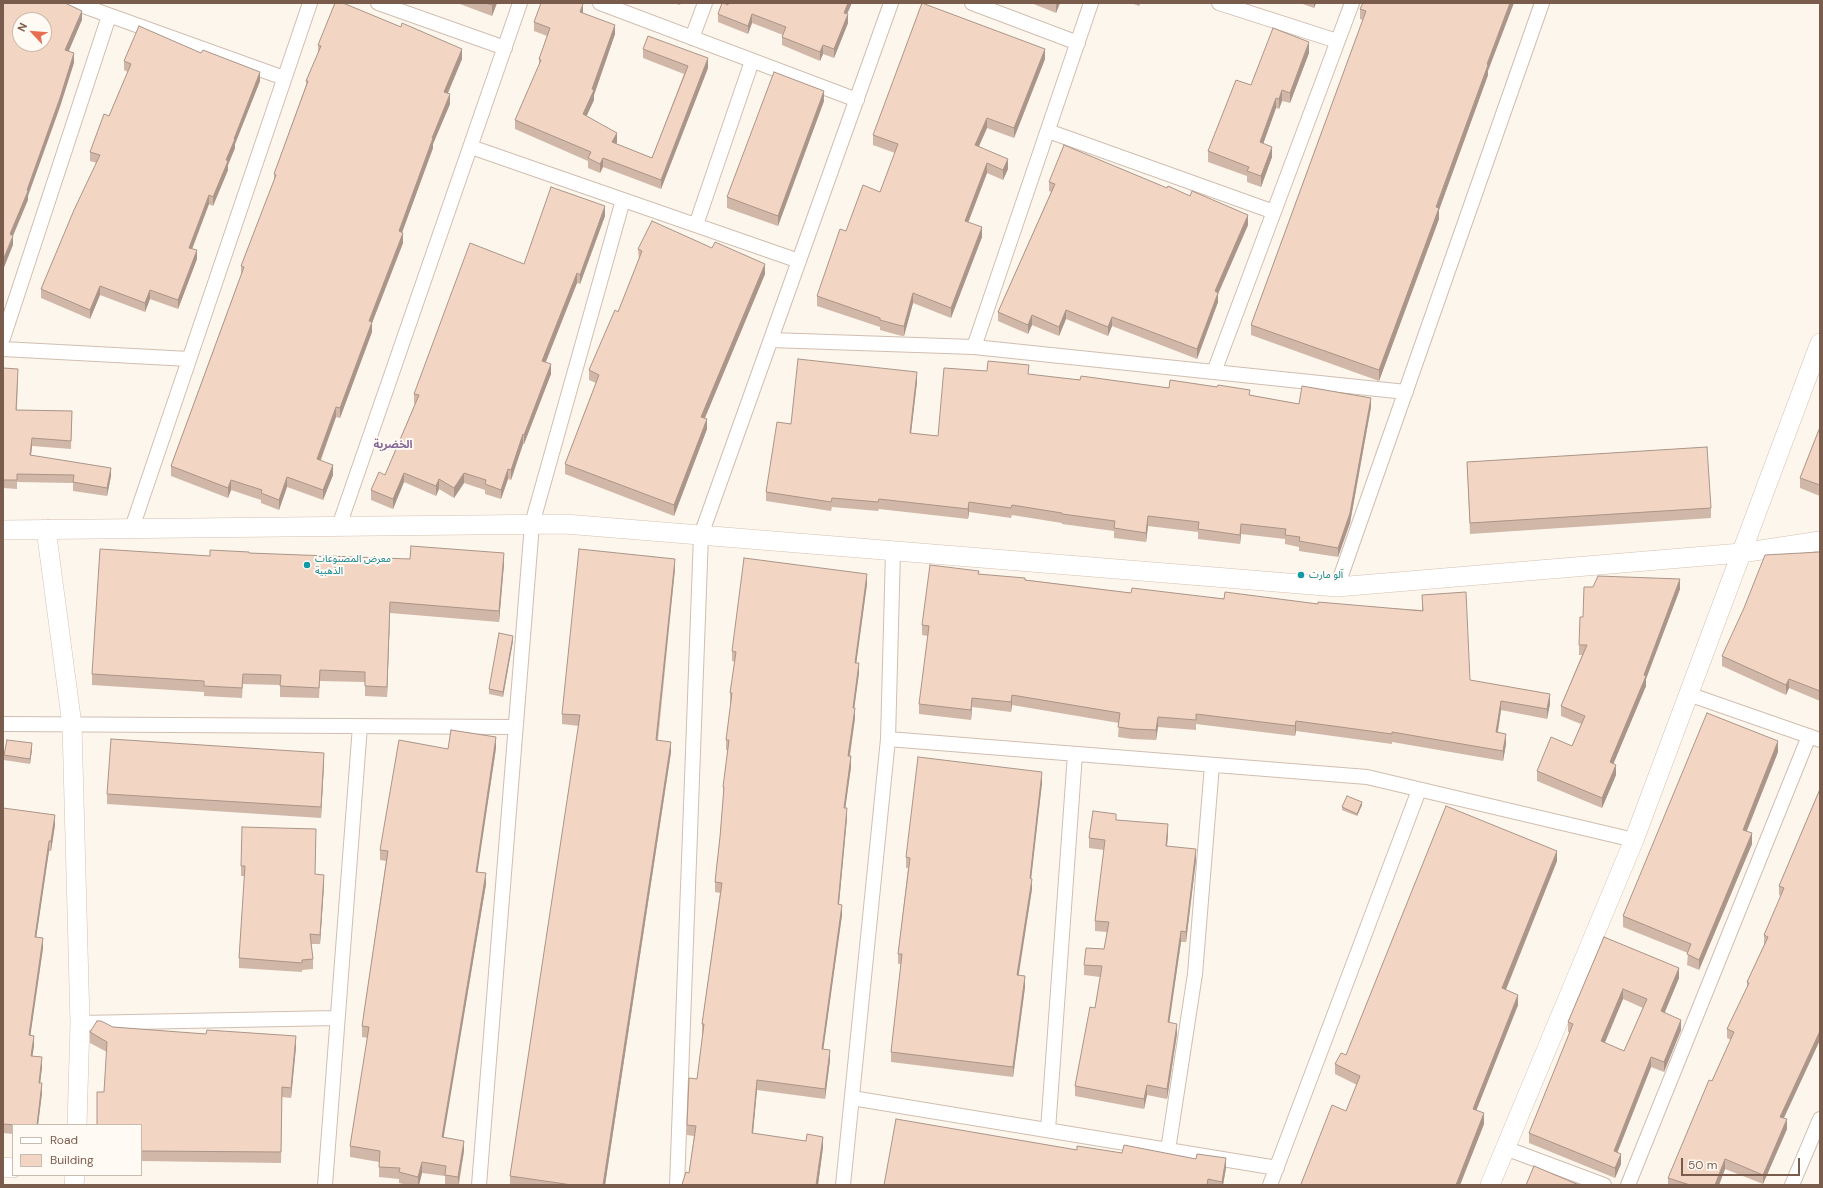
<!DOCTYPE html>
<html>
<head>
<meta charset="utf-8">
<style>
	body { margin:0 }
	#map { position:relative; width:1823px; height:1188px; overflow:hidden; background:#fdf6ec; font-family:"DM Sans",sans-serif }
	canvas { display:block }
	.frame { position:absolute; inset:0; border:4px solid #7a5c4d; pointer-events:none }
	.legend { position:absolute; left:12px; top:1124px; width:130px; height:52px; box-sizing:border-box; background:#fffaf3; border:1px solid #cabbb1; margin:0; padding:5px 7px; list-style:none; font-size:12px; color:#7a5c4d }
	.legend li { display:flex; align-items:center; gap:8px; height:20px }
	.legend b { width:20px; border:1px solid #cabbb1 }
	.north { position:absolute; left:12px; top:12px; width:40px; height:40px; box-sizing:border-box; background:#fffaf3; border:1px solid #cabbb1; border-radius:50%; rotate:296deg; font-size:11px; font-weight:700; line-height:16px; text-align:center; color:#7a5c4d }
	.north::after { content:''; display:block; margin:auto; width:14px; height:18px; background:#e76f51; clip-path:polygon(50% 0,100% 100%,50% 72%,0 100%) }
	.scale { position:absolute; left:1681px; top:1158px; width:119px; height:18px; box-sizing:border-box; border:2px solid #7a5c4d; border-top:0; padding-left:5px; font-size:12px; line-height:14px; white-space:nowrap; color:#7a5c4d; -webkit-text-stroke:3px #fffaf3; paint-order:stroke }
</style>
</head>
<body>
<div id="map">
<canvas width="1823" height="1188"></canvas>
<div class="frame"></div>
<ul class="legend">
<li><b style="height:5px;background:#fff"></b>Road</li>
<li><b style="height:11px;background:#f3d5c3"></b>Building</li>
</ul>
<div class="north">N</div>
<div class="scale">50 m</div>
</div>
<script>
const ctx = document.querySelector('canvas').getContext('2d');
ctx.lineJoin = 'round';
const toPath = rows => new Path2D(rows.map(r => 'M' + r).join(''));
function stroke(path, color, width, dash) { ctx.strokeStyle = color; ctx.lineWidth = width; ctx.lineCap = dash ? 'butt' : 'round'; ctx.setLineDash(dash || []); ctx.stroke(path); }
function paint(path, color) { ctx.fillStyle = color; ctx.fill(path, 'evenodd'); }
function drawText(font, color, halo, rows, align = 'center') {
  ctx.font = font + ' "DM Sans","Noto Sans Arabic",sans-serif'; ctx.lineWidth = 4; ctx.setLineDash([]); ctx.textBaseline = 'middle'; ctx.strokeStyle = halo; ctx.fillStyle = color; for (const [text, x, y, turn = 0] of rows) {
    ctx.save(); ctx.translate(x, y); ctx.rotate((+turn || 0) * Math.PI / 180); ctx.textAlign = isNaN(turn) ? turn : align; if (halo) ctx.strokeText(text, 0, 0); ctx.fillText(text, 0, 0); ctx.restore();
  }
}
const street = toPath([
	[75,3,284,78],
	[378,3,505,48],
	[600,3,857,100],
	[972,3,1078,43],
	[1219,3,1337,41],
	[692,38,705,3],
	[1048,131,1274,212],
	[471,147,799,261],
	[696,225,752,61],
	[3,338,109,16],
	[771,340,974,347,1406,392],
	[974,347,1091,3],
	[3,349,189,359],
	[1214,372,1352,3],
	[339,526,520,3],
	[132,528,310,3],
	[1337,587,1542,3],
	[1688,694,1820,740],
	[3,724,515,727],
	[888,739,1367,777,1634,840],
	[80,1023,337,1018],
	[852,1098,1277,1168],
	[1048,1130,1075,754],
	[1505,1148,1604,1185],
	[1168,1150,1195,974,1212,765],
	[325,1185,360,726],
	[479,1185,532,524,623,200],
	[677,1185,701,535,891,3],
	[843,1185,888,739,893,551],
	[1270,1185,1419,790],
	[1628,1185,1809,736],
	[1792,1185,1820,1119]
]);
const secondary = toPath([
	[46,529,72,725,80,1023,77,1125],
	[3,530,565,524,1337,587,1741,553,1820,541],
	[3,1167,13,1168],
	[74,1185,75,1175],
	[1490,1185,1634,840,1820,343]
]);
const wall = toPath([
	[457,3,497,3,492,16],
	[673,3,681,3,680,5],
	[1031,3,1060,3,1056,13],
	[1131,3,1141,3,1139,6],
	[1300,3,1316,3,1314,8],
	[1363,3,1488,71,1488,75,1439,210,1439,219,1379,381,1251,335,1251,325,1363,20,1360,19,1360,9],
	[728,5,847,14,848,23,834,58,823,54,820,61,782,45,782,37,783,35,752,23,748,34,718,22,718,14],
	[583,13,615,34,594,95,594,100,586,116,617,142,616,144,652,158,684,74,643,58,643,49,708,68,661,189,603,167,600,173,588,168,588,161,515,129,515,120,539,66,539,59,547,36,534,31,534,22],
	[318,45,462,59,448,93,450,104,433,144,433,148,402,232,403,243,372,323,372,332,340,418,336,417,321,460,333,475,323,500,287,487,279,510,261,503,261,500,231,490,228,498,171,476,171,466,241,275,241,266,274,181,274,174,306,85,306,81,318,53],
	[1309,53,1290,103,1282,101,1279,109,1276,108,1263,143,1272,157,1261,187,1247,182,1247,176,1208,162,1208,151],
	[1045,59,1014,138,987,128,979,146,1008,169,1003,180,987,173,968,222,982,237,951,318,913,303,904,336,902,336,880,330,880,327,817,306,817,296,846,231,880,192,895,153,873,145,873,135],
	[124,61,260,81,235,144,235,148,228,165,228,170,213,206,209,204,192,249,197,259,178,309,150,299,145,312,100,295,90,319,41,298,41,289,97,163,90,161,90,152,109,116,128,72,124,70],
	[824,101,778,226,727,208,727,197],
	[1049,182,1248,225,1218,294,1218,302,1197,359,1112,326,1108,336,1066,319,1059,336,1032,325,1028,334,998,321,998,312,1051,192,1049,191],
	[605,216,580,284,577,283,546,362,551,374,524,444,523,444,511,480,508,479,501,499,485,494,485,490,464,483,454,498,439,489,436,496,404,482,393,509,371,500,371,490,385,475,415,404,414,403,414,394,524,264],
	[638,249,765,274,705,418,707,429,674,516,565,474,565,464,596,383,589,380,589,370,618,312,639,260],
	[3,368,18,377,17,410,72,411,71,449,32,446,31,455,111,476,107,496,73,491,73,483,17,482,17,489,3,488],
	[1029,375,1080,380,1250,395,1299,404,1371,407,1350,523,1338,557,1299,551,1299,547,1285,544,1285,539,1241,534,1240,544,1198,539,1198,532,1148,526,1146,542,1114,538,1114,531,1062,524,1062,523,1012,515,1011,518,969,512,968,519,879,509,878,511,832,507,831,511,766,501,766,492,791,424,917,382,911,433,938,436],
	[1820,427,1820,496,1800,488,1800,478],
	[1467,462,1711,508,1711,518,1470,534],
	[1820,552,1820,701,1789,688,1786,695,1722,666,1722,656],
	[249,553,504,564,499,622,390,613,387,697,365,696,365,682,320,681,319,698,280,697,280,685,243,684,242,698,204,696,204,692,92,685,92,674,210,556],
	[675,569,658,740,671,752,605,1185,510,1185,510,1176,579,726,562,724,562,714],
	[979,574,1131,593,1422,610,1422,595,1470,680,1550,704,1547,719,1501,710,1498,732,1506,744,1503,761,1392,742,1392,744,1296,731,1295,736,1196,724,1196,730,1158,727,1156,740,1132,739,1118,737,1119,723,1012,705,1011,712,972,707,971,720,919,714,919,704,928,636,922,635,922,625],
	[867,584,856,663,859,673,854,708,855,718,850,756,851,767,845,808,847,818,839,904,842,915,823,1049,830,1060,825,1099,757,1090,753,1133,823,1147,818,1185,682,1185,689,1173,694,1136,687,1135,687,1125,697,1079,703,1034,702,1034,702,1024,720,893,715,892,715,882,720,837,723,797,723,787,728,750,726,750,726,740,731,703,730,703,730,693,735,662,732,661,732,651],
	[1680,589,1646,679,1646,686,1613,764,1616,775,1602,808,1537,781,1537,771,1572,746,1581,724,1561,716,1561,706,1582,655,1579,655,1579,645,1583,617],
	[513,641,503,697,489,694,489,689],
	[496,748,477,872,486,884,443,1137,464,1151,459,1185,445,1185,445,1176,422,1173,419,1185,407,1185,399,1183,399,1179,379,1177,379,1162,350,1157,350,1146,368,1038,362,1037,362,1026,386,861,380,860,380,850,448,749],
	[32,749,30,764,4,760,4,755],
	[1778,752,1747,831,1752,844,1699,970,1687,965,1688,953,1623,927,1623,916],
	[324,763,321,818,107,804,107,794],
	[1042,783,1031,878,1032,889,1018,975,1025,987,1013,1077,891,1062,891,1052,901,964,898,964,898,954,908,868,906,868,906,857],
	[1820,789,1820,1040,1784,1118,1787,1129,1763,1184,1725,1169,1719,1185,1668,1185,1668,1178,1712,1081,1731,1040,1727,1038,1727,1029,1747,988,1747,982,1764,945,1764,935,1781,896,1779,895,1779,886],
	[1362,805,1357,816,1342,810,1342,807],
	[3,808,55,825,51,851,49,851,36,937,43,948,30,1036,34,1046,32,1056,42,1067,40,1083,42,1093,38,1125,13,1125,13,1134,3,1133],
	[1116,820,1168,835,1167,846,1196,860,1186,942,1181,942,1169,1022,1177,1034,1167,1099,1147,1095,1144,1109,1075,1096,1075,1086,1095,1008,1100,977,1084,975,1084,965,1104,949,1107,932,1095,931,1095,921,1104,850,1089,848,1089,838],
	[316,839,315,875,324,885,320,944,311,944,313,959,313,969,302,970,302,972,239,968,239,958,245,876,241,876,241,866],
	[1557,861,1506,990,1518,1005,1476,1110,1484,1124,1460,1185,1301,1185,1301,1184,1346,1111,1357,1085,1335,1074,1335,1064,1346,1055],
	[1604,937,1679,978,1665,1012,1681,1030,1664,1072,1651,1067,1617,1153,1621,1164,1615,1178,1529,1143,1529,1133,1570,1032,1568,1032,1568,1022],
	[1623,999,1643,1008,1624,1051,1605,1043],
	[113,1027,296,1047,291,1098,282,1097,281,1163,141,1161,141,1125,107,1052,90,1043,90,1032],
	[1077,1150,1122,1153,1226,1168,1223,1185,884,1185]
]);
const shadedWall = toPath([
	[493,3,497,3,492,16,492,5],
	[848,3,852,3,844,21,844,13],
	[1056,3,1060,3,1056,13],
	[1314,3,1316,3,1314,8],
	[1510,3,1514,3,1488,71,1488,75,1439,210,1439,219,1379,381,1379,370,1487,64],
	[583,4,583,13,580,12],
	[82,11,82,20,65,60,65,50],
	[752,14,752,23,748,34,748,26],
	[848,14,848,23,834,58,834,49],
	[615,25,615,34,594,95,594,100,583,124,583,114],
	[1309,42,1309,53,1290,103,1290,93],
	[823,45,823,54,820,61,820,52],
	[462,49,462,59,444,102,444,92],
	[1045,49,1045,59,1014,138,1014,128],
	[74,53,74,63,60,107,28,196,28,200,10,243,10,234,27,190],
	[708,58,708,68,661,189,661,180],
	[260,72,260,81,235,144,235,148,228,165,228,170,213,206,213,197,234,139],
	[1282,90,1282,101,1279,109,1279,99],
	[824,91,824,101,778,226,778,216],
	[450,94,450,104,433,144,433,148,399,241,399,231,432,138],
	[1276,98,1276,108,1260,153,1260,142],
	[987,118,987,128,975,155,975,145],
	[617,133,617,142,612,152,612,142],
	[1272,147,1272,157,1261,187,1261,176],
	[603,158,603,167,600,173,600,164],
	[1008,159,1008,169,1003,180,1003,170],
	[987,163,987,173,965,231,965,221],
	[209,195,209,204,189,257,189,248],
	[605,206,605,216,580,284,580,275],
	[1248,215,1248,225,1218,294,1218,302,1197,359,1197,349,1215,291],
	[982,227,982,237,951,318,951,308],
	[403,233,403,243,372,323,372,332,340,418,340,408,369,321],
	[13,236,13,245,3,270,3,260],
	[197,250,197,259,178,309,178,300],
	[765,264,765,274,701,427,701,417],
	[577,273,577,283,542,371,542,361],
	[100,286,100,295,90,319,90,310],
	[150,290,150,299,145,312,145,303],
	[913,293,913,303,904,336,904,326],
	[1066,310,1066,319,1059,336,1059,327],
	[1032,315,1032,325,1028,334,1028,325],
	[1112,317,1112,326,1108,336,1108,327],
	[551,364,551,374,524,444,524,435],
	[917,372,917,382,910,442,910,433],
	[1371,398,1371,407,1350,523,1338,557,1338,548],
	[336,407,336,417,317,469,317,459],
	[707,419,707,429,674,516,674,505],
	[523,434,523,444,511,480,511,470],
	[32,438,32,446,30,464,30,455],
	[333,465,333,475,323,500,323,490],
	[111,468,111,476,107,496,107,488],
	[508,469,508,479,501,499,501,490],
	[404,473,404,482,393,509,393,499],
	[464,473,464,483,454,498,454,488],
	[287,477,287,487,279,510,279,500],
	[439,479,439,489,436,496,436,486],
	[231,480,231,490,228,498,228,488],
	[969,502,969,512,968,519,968,509],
	[1148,516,1148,526,1146,542,1146,533],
	[1241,524,1241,534,1240,544,1240,535],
	[504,553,504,564,499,622,499,611],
	[675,559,675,569,656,750,656,740],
	[867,574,867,584,855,673,855,663],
	[1680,579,1680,589,1646,679,1646,686,1610,772,1610,762],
	[390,602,390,613,387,697,387,687],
	[513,636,513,641,503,697,503,692],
	[859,663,859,673,853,718,853,708],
	[1789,679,1789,688,1786,695,1786,685],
	[1550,694,1550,704,1547,719,1547,709],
	[1012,695,1012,705,1011,712,1011,702],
	[972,698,972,707,971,720,971,710],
	[1501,701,1501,710,1496,742,1496,732],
	[855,708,855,718,848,766,848,756],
	[1158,717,1158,727,1156,740,1156,730],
	[1296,721,1296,731,1295,736,1295,726],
	[1506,734,1506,744,1503,761,1503,751],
	[496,737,496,748,476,882,476,872],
	[1778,741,1778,752,1743,840,1743,830],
	[671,742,671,752,605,1185,603,1185],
	[32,743,32,749,30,764,30,759],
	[324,753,324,763,321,818,321,807],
	[851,756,851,767,844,818,844,808],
	[1616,765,1616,775,1602,808,1602,798],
	[1042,772,1042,783,1030,889,1030,878],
	[1362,802,1362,805,1357,816,1357,814],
	[847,808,847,818,838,914,838,904],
	[55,815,55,825,51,851,51,841],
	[1168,824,1168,835,1166,856,1166,846],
	[1752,833,1752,844,1699,970,1699,960],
	[49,841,49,851,35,946,35,937],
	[1196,849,1196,860,1186,942,1186,932],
	[1557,851,1557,861,1502,999,1502,988],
	[486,873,486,884,442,1147,442,1137],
	[324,875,324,885,320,944,320,935],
	[1032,879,1032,889,1017,986,1017,975],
	[842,905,842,915,822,1059,822,1049],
	[1181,931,1181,942,1168,1032,1168,1022],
	[43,938,43,948,29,1045,29,1035],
	[1679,968,1679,978,1661,1021,1661,1011],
	[1025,976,1025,987,1013,1077,1013,1067],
	[1623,989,1623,999,1601,1051,1601,1041],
	[1518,995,1518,1005,1473,1119,1473,1109],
	[1681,1020,1681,1030,1664,1072,1664,1062],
	[1177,1024,1177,1034,1167,1099,1167,1089],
	[1820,1031,1820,1040,1780,1126,1780,1117],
	[34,1036,34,1046,31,1066,31,1056],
	[296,1036,296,1047,291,1098,291,1088],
	[830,1050,830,1060,825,1099,825,1089],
	[42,1057,42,1067,39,1093,39,1083],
	[1651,1057,1651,1067,1614,1161,1614,1151],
	[757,1080,757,1090,752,1143,752,1133],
	[42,1083,42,1093,38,1125,37,1125],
	[1147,1085,1147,1095,1144,1109,1144,1099],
	[1484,1113,1484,1124,1460,1185,1456,1185],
	[1787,1119,1787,1129,1763,1184,1763,1175],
	[823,1137,823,1147,818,1185,816,1185],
	[464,1141,464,1151,458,1185,458,1177],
	[1621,1154,1621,1164,1615,1178,1615,1168],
	[1226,1158,1226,1168,1223,1185,1222,1185,1222,1182],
	[1725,1159,1725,1169,1719,1185,1715,1185],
	[422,1162,422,1173,419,1185,418,1185,418,1177]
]);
const building = toPath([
	[3,3,65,3,82,11,65,50,74,53,60,98,27,190,28,191,10,234,13,236,3,260,3,3],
	[20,20,44,20,44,44,20,44,20,20],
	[335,3,343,3,401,27,402,23,462,49,444,92,450,94,432,138,433,138,399,231,403,233,369,321,372,322,340,408,336,407,317,459,333,465,323,490,287,477,279,500,261,493,262,490,231,480,228,488,171,466,244,267,241,266,276,175,274,174,308,81,306,81,321,46,318,45,335,3],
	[485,3,493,3,492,5,485,3],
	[541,3,581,3,583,4,580,12,615,25,592,89,594,90,583,114,617,133,612,142,652,158,688,66,643,49,648,36,708,58,661,180,603,158,600,164,588,158,591,152,515,120,541,60,539,59,550,28,534,22,541,3],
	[722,3,724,3,728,5,728,3,848,3,844,13,848,14,834,49,823,45,820,52,782,37,786,27,752,14,748,26,718,14,722,3],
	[922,3,1045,49,1014,128,987,118,975,145,1008,159,1003,170,987,163,965,221,982,227,951,308,913,293,904,326,902,326,880,320,880,318,817,296,840,229,846,231,863,185,880,192,898,144,873,135,922,3],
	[1363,3,1510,3,1487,64,1488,65,1436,207,1439,208,1379,370,1251,325,1366,11,1360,9,1363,3],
	[139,26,201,53,203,50,260,72,234,139,235,139,226,160,228,161,213,197,209,195,189,248,197,250,178,300,150,290,145,303,100,286,90,310,41,289,74,210,100,155,90,152,104,114,109,116,131,64,124,61,139,26],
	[1273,28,1309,42,1290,93,1282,90,1279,99,1276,98,1260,142,1272,147,1261,176,1247,171,1249,167,1208,151,1236,80,1251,85,1273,28],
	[774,72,824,91,778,216,727,197,774,72],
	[1064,145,1167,188,1168,186,1190,196,1192,191,1248,215,1215,291,1218,293,1197,349,1112,317,1108,327,1066,310,1059,327,1032,315,1028,325,998,312,1055,184,1049,182,1064,145],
	[551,187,605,206,580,275,577,273,542,361,551,364,524,435,523,434,511,470,508,469,501,490,485,484,486,480,464,473,454,488,439,479,436,486,404,473,393,499,371,490,379,472,385,475,419,395,414,394,470,243,524,264,551,187],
	[652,221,712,248,715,242,765,264,701,417,707,419,674,505,565,464,599,375,589,370,615,310,618,312,642,251,638,249,652,221],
	[798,359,917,372,910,433,938,436,944,368,987,371,988,361,1029,365,1028,374,1080,380,1081,376,1169,388,1170,380,1217,387,1218,385,1250,390,1249,395,1299,404,1302,386,1371,398,1350,513,1338,548,1299,541,1300,537,1285,535,1286,529,1241,524,1240,535,1198,529,1199,522,1148,516,1146,533,1114,528,1115,521,1062,514,1062,513,1012,505,1011,508,969,502,968,509,879,499,878,502,832,498,831,502,766,492,777,422,791,424,798,359],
	[3,368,18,369,16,410,72,411,71,441,32,438,30,455,111,468,107,488,73,482,74,475,17,474,17,480,3,480,3,368],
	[1820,427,1820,485,1800,478,1820,427],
	[1707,447,1711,508,1470,523,1467,462,1707,447],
	[411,546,504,553,499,611,390,602,387,687,365,686,365,672,320,670,319,688,280,686,281,675,243,674,242,688,204,686,204,681,92,674,100,549,210,556,210,550,249,552,249,553,410,559,411,546],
	[579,549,675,559,656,740,671,742,603,1185,572,1185,510,1176,580,715,562,714,579,549],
	[1820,552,1820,691,1789,679,1786,685,1722,656,1744,608,1765,555,1820,552],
	[744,558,867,574,855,663,859,663,853,708,855,708,848,756,851,756,844,808,847,808,838,904,842,905,822,1049,830,1050,825,1089,757,1080,752,1133,806,1141,807,1134,823,1137,816,1185,682,1185,683,1181,686,1172,689,1173,696,1126,687,1125,689,1078,697,1079,704,1024,702,1024,722,883,715,882,720,837,724,787,723,787,729,740,726,740,732,693,730,693,736,652,732,651,744,558],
	[930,565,979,571,978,574,1025,578,1025,580,1131,593,1132,588,1224,599,1225,592,1318,604,1318,602,1423,611,1422,595,1466,592,1470,680,1550,694,1547,709,1501,701,1496,732,1506,734,1503,751,1392,732,1392,734,1296,721,1295,726,1196,714,1196,720,1158,717,1156,730,1132,729,1118,727,1120,713,1012,695,1011,702,972,698,971,710,919,704,929,626,922,625,930,565],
	[1598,576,1680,579,1644,675,1646,676,1610,762,1616,765,1602,798,1537,771,1551,737,1572,746,1585,716,1561,706,1587,645,1579,645,1580,617,1583,617,1584,587,1593,587,1598,576],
	[499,633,513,636,503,692,489,689,499,633],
	[1707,713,1778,741,1743,830,1752,833,1699,960,1687,954,1691,944,1623,916,1707,713],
	[451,730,496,737,476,872,486,873,442,1137,464,1141,458,1177,445,1175,446,1166,422,1162,418,1177,399,1172,400,1168,379,1167,380,1151,350,1146,369,1027,362,1026,388,851,380,850,399,740,448,749,451,730],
	[111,739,324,753,321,807,107,794,111,739],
	[7,740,32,743,30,759,4,755,7,740],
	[918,757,1042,772,1030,878,1032,879,1017,975,1025,976,1013,1067,891,1052,902,954,898,954,910,858,906,857,918,757],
	[1820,789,1820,1031,1780,1117,1787,1119,1763,1175,1725,1159,1715,1185,1690,1185,1668,1178,1709,1080,1712,1081,1734,1032,1727,1029,1749,983,1747,982,1768,937,1764,935,1784,888,1779,886,1820,789],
	[1347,796,1362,802,1357,814,1342,807,1347,796],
	[1446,806,1557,851,1502,988,1518,995,1473,1109,1484,1113,1456,1185,1304,1185,1301,1184,1332,1105,1346,1111,1360,1076,1335,1064,1341,1053,1346,1055,1446,806],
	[3,808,55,815,51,841,49,841,35,937,43,938,29,1035,34,1036,31,1056,42,1057,39,1083,42,1083,37,1125,15,1125,3,1124,3,808],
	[1093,811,1116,814,1116,820,1168,824,1166,846,1196,849,1186,932,1181,931,1168,1022,1177,1024,1167,1089,1147,1085,1144,1099,1075,1086,1090,1007,1095,1008,1102,966,1084,965,1086,948,1104,949,1109,922,1095,921,1105,840,1089,838,1093,811],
	[242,827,316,829,315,874,324,875,320,935,310,934,313,959,302,960,302,963,239,958,245,866,241,866,242,827],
	[1604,937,1679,968,1661,1011,1681,1020,1664,1062,1651,1057,1614,1151,1621,1154,1615,1168,1529,1133,1573,1024,1568,1022,1604,937],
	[1623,989,1647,999,1624,1051,1601,1041,1623,989],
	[97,1021,101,1021,113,1027,206,1034,207,1030,296,1036,291,1088,282,1087,281,1152,141,1151,141,1125,97,1125,97,1092,104,1092,107,1042,90,1032,97,1021],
	[896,1119,1077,1150,1077,1146,1122,1153,1124,1145,1196,1159,1197,1154,1226,1158,1222,1182,1208,1179,1207,1185,884,1185,896,1119],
	[1534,1166,1579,1185,1526,1185,1534,1166]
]);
const markers = [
	[307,565,4,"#0f9aa8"],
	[1301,575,4,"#0f9aa8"]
];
const cultureNames = [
	["معرض المصنوعات",315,559],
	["الذهبية",315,571],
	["آلو مارت",1309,575]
];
const neighbourhoodNames = [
	["الخضرية",393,445]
];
stroke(street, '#d1beb0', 16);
stroke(secondary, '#d6c0b0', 20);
stroke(street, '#fff', 14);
stroke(secondary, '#fff', 19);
paint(wall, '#d1b7a8');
paint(shadedWall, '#aa9588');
paint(building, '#f3d5c3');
stroke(building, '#aa9588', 1);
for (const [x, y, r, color] of markers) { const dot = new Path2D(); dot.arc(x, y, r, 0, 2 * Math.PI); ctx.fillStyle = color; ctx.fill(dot); stroke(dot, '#fffaf3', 1.5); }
drawText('10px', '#0d838f', '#fffaf3', cultureNames, 'left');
drawText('bold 11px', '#846695', '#fffaf3', neighbourhoodNames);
</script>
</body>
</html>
